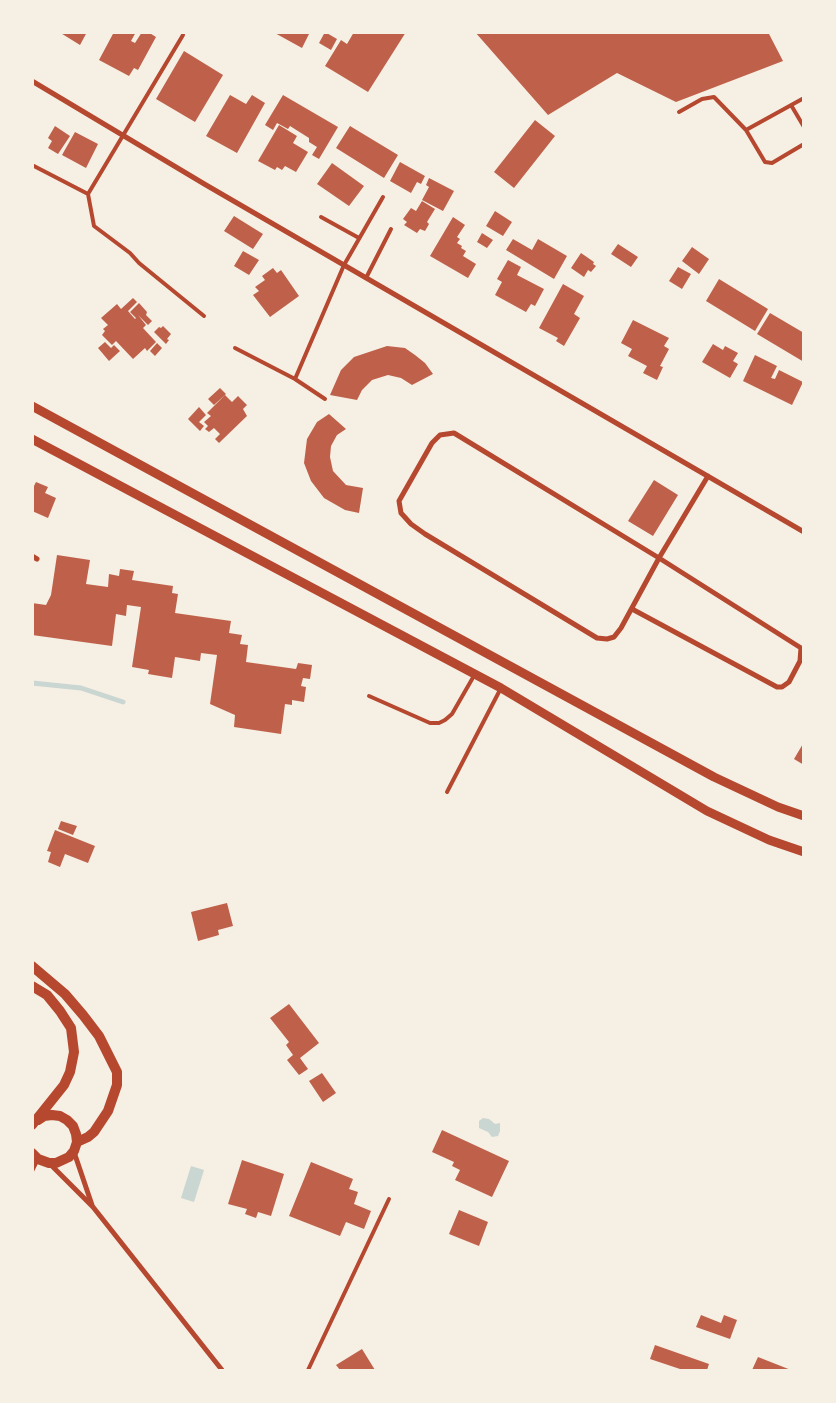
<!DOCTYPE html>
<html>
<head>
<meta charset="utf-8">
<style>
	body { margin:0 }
	#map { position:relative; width:836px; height:1403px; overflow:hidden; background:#f6efe4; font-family:Jost,sans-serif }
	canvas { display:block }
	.frame { position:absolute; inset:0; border:34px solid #f6efe4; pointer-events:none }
</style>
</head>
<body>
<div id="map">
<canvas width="836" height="1403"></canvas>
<div class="frame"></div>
</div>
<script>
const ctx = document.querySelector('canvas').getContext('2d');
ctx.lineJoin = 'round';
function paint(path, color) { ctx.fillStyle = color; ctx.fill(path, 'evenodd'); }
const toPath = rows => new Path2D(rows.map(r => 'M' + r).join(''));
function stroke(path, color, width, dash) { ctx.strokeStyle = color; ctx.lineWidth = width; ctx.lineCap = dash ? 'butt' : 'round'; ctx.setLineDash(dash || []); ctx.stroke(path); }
const water = toPath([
	[483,1118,489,1119,495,1124,500,1123,500,1131,498,1136,492,1137,488,1132,479,1128,479,1121],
	[191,1166,204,1170,194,1202,181,1198]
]);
const stream = toPath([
	[32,683,81,688,123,702]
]);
const building = toPath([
	[59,32,87,32,80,45],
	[114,32,136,32,131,41,135,43,142,32,148,32,156,37,138,70,134,68,129,76,99,60],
	[273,32,310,32,302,48],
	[325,32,337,39,331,50,319,43],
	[354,32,406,32,368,92,325,66,341,40,347,44],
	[475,32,768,32,783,61,676,102,617,73,548,115],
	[184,51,223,75,195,122,156,99],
	[230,95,246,104,252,95,265,103,237,153,206,136],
	[283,95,338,127,319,159,312,155,317,147,309,142,309,138,290,126,288,129,277,123,273,130,265,125],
	[535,120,555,136,514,188,494,172],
	[279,125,297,136,293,143,308,152,296,172,285,166,282,170,277,167,275,170,258,161],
	[55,126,70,136,58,154,48,148,52,141,48,138],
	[350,126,398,155,384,178,336,148],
	[75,132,98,144,86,168,62,155],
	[400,162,425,176,421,184,417,182,411,193,390,181],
	[332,163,364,186,349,206,317,184],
	[429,178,454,191,443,211,422,200,429,187,426,185],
	[422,201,435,209,427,222,429,224,425,231,420,229,417,233,404,225,407,222,403,219,411,208,416,211],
	[495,211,512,222,503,236,486,226],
	[234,216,263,234,253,249,224,231],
	[453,217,465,225,457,237,460,239,457,243,462,246,461,248,466,251,463,256,476,264,468,278,430,256],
	[482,233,493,240,487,248,477,242],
	[513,239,532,250,538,239,567,256,554,279,506,250],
	[618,244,638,257,631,267,611,254],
	[692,247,709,259,699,274,682,261],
	[243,251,259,260,249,275,234,266],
	[581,253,594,262,593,264,596,266,591,272,588,270,584,277,571,268],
	[508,260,521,267,517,275,544,289,535,306,531,304,526,312,495,295,502,282,497,279],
	[678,267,691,274,682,289,669,281],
	[273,268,277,273,281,270,299,296,270,317,253,295,259,291,255,287,265,280,262,276],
	[719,279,768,309,755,331,706,301],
	[563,284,584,296,574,314,580,318,564,346,556,341,558,338,539,328],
	[133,298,137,302,128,311,135,319,136,318,130,312,139,303,147,312,146,315,152,321,148,325,138,315,146,325,143,328,156,342,147,351,145,348,133,359,116,341,112,345,102,335,105,331,103,329,108,325,101,318,117,304,121,309],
	[770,313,804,333,804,362,757,334],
	[633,320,669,338,664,346,669,349,660,366,663,367,657,380,643,373,647,366,628,356,632,349,621,343],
	[163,326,171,334,167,339,169,340,166,344,154,332,159,327,161,328],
	[105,342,111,348,114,345,120,351,109,361,98,348],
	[157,343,162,348,155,356,150,351],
	[713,344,723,350,725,346,738,353,733,361,738,364,730,378,702,362],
	[387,346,405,348,415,355,425,363,433,374,412,385,401,378,388,375,372,380,362,390,357,400,330,395,341,370,354,357],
	[755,355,777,366,771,378,775,379,779,370,803,382,792,405,743,381],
	[220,388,226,394,214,405,208,399],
	[225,395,232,402,238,396,247,405,243,409,247,416,219,443,215,439,220,434,214,428,209,432,205,429,208,426,204,422,211,416,207,413],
	[199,407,206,415,199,422,204,426,200,431,188,419],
	[329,414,346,429,337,435,331,446,330,457,333,471,346,485,363,488,359,513,345,510,324,498,311,481,304,463,307,439,317,422],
	[654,480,678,495,653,536,628,521],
	[36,482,48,487,45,493,56,498,48,518,32,511,32,486,34,486],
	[57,555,90,560,86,584,108,587,109,574,119,576,120,569,134,571,132,580,173,586,172,593,178,594,175,613,231,621,229,633,242,635,240,644,248,645,246,662,296,669,298,663,312,665,310,679,303,678,301,686,306,687,304,702,292,700,292,705,285,704,281,734,234,727,235,715,210,704,217,655,201,653,200,661,175,657,172,678,148,674,149,670,132,667,141,607,127,605,126,616,116,614,112,646,32,635,32,603,46,605,51,595],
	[804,742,804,765,794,759],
	[61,821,77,826,73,835,58,829],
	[55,830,95,846,88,863,65,854,60,867,48,862,51,852,47,851],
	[227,903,233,926,218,930,219,935,198,941,191,912],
	[289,1004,319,1043,300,1058,308,1069,299,1075,287,1060,293,1055,286,1045,289,1042,270,1018],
	[322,1073,336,1093,323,1102,309,1081],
	[442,1130,509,1161,492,1197,455,1180,460,1170,452,1166,454,1162,432,1152],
	[242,1160,284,1174,271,1216,258,1212,256,1218,245,1214,247,1209,228,1204],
	[311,1162,353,1179,349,1189,358,1192,354,1204,371,1211,364,1229,346,1222,340,1236,289,1216],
	[459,1210,488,1222,479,1246,449,1234],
	[701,1315,721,1323,724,1315,737,1320,730,1339,696,1327],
	[655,1345,709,1364,707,1370,683,1370,650,1359],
	[362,1349,375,1370,340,1370,336,1365],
	[758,1357,791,1370,752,1370]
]);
const service = toPath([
	[183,35,88,194,94,226,130,253,139,263,204,316],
	[791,105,804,127],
	[679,112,702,99,714,97,746,130,804,98],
	[746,130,765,162,772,163,804,144],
	[32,165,88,194],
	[321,217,359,238],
	[366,278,391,229],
	[235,348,295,379,344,265,383,197],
	[295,379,325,399],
	[369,696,430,723,439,723,445,720,452,714,475,674],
	[447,792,501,688],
	[32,1171,37,1161],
	[308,1370,389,1199]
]);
const minor = toPath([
	[32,81,206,185,804,532],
	[32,556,37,559],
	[632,609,777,687,782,687,789,682,800,661,801,648,659,558,454,433,440,435,432,443,399,501,401,513,411,524,425,534,597,638,607,639,614,637,621,628,659,558,708,476],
	[74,1152,92,1205],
	[50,1164,93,1207,222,1370]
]);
const tertiary = toPath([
	[32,406,714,777,778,807,804,816],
	[32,439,501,688,707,811,769,840,804,852]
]);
const secondary = toPath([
	[32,966,65,994,83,1015,99,1036,117,1072,117,1085,108,1111,94,1132,88,1137,77,1142],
	[32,986,47,995,60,1011,71,1028,74,1052,70,1072,64,1085,32,1125],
	[32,1153,38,1159,49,1163,56,1163,69,1157,74,1151,77,1142,76,1134,73,1126,67,1120,60,1116,52,1115,44,1116,38,1120]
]);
paint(water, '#c9d6d2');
stroke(stream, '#c9d6d2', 5);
paint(building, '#bf614a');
stroke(service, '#b5482f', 4);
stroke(minor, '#b5482f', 5);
stroke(tertiary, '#b5482f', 9);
stroke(secondary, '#b5482f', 10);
</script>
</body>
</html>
